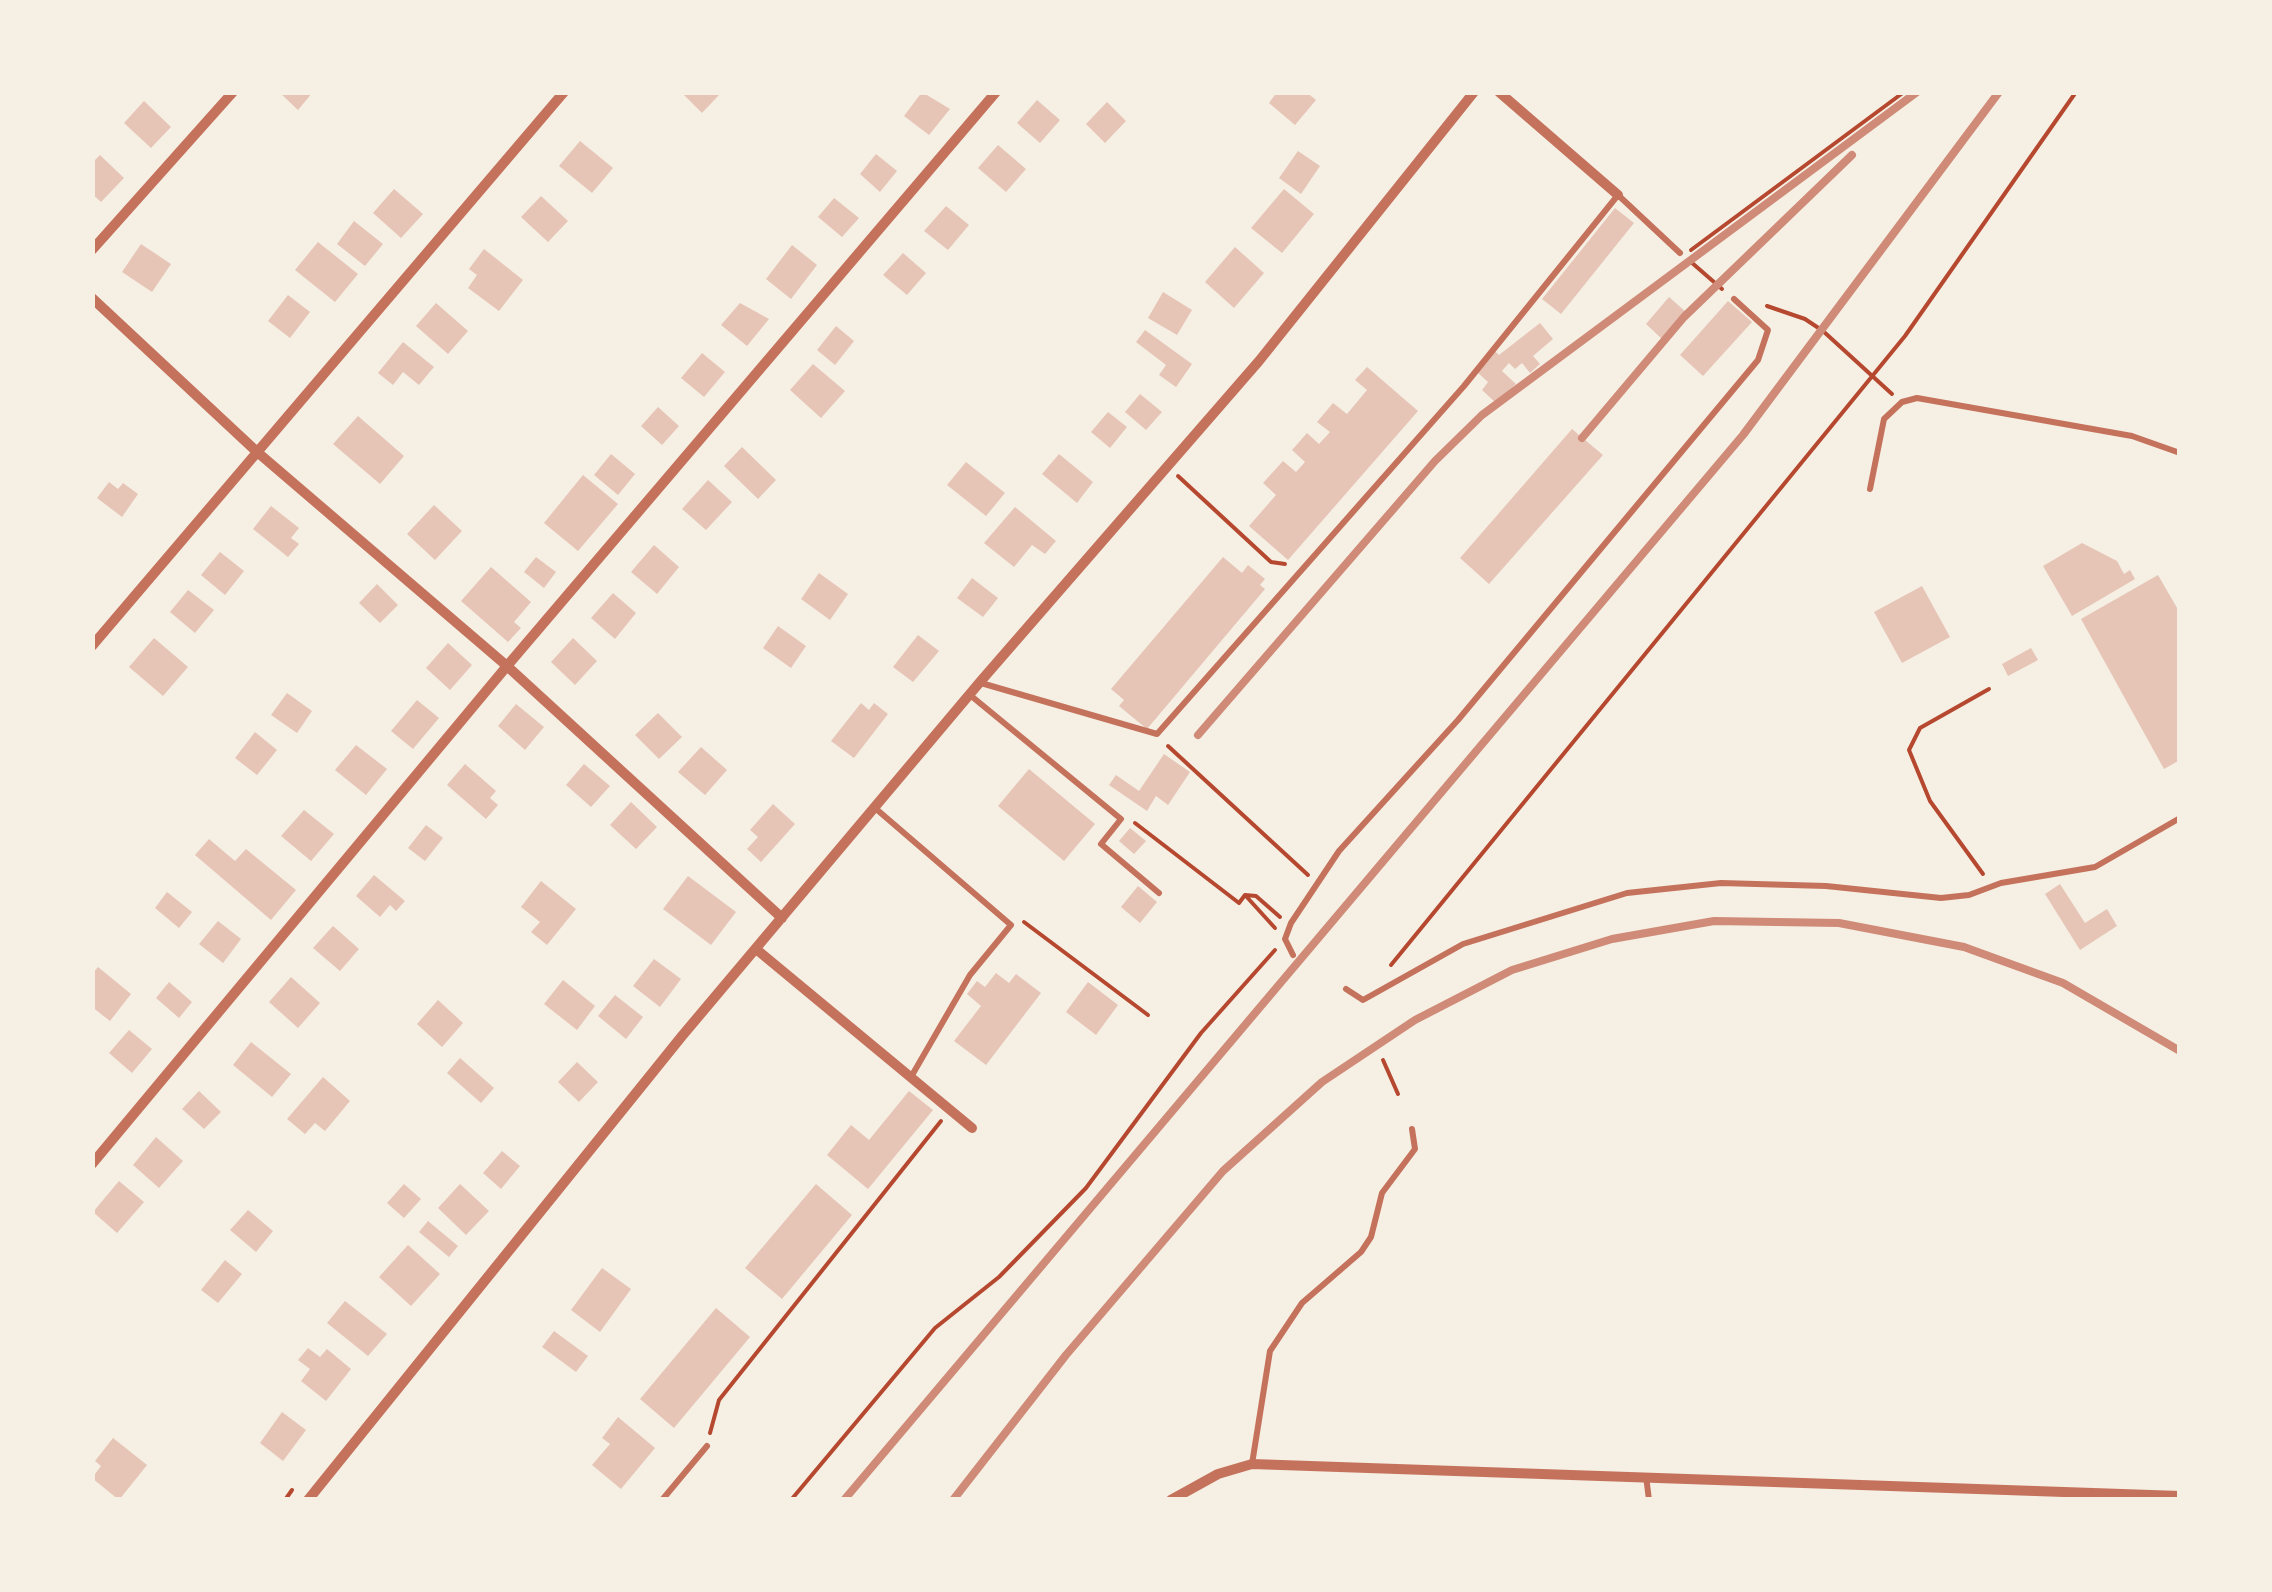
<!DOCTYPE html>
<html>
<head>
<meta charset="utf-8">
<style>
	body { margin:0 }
	#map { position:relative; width:2272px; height:1592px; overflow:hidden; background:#f6efe4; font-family:Helvetica,sans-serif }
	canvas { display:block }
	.frame { position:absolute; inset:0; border:95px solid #f6efe4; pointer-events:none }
</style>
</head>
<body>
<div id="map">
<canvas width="2272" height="1592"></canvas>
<div class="frame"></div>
</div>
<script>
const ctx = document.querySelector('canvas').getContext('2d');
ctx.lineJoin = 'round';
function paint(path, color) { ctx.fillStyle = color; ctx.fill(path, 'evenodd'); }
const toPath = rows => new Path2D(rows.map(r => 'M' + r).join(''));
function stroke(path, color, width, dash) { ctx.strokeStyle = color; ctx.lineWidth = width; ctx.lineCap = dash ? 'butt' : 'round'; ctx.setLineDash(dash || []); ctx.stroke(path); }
const building = toPath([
	[279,92,313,92,298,110],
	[681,92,717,92,719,95,702,113],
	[922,92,950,109,929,135,904,116],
	[1277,92,1306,92,1316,100,1295,125,1269,103],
	[1037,100,1060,120,1040,143,1017,123],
	[144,101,171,127,151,148,124,123],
	[1107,102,1126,121,1105,143,1086,124],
	[580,141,613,168,592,193,559,166],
	[998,145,1026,169,1006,192,978,168],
	[1298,151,1320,166,1301,194,1279,178],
	[876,154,897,171,880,192,860,174],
	[100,155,124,178,101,202,92,194,92,163],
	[394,189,423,214,401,238,373,213],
	[1284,189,1314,214,1282,253,1251,228],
	[541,196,568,221,548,242,521,217],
	[834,198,859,218,842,237,818,217],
	[946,206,969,225,948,250,924,231],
	[1615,208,1634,223,1561,314,1542,299],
	[354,221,383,244,365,266,337,244],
	[318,242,358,274,335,302,295,270],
	[141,244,171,264,152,292,122,272],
	[792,245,817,265,791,299,766,279],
	[1235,247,1264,273,1234,308,1205,282],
	[484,249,523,280,499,311,468,288,477,275,469,269],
	[903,253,926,273,907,295,883,275],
	[1163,292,1192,310,1177,335,1148,318],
	[288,295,310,312,290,338,268,321],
	[1669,297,1686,312,1662,339,1646,324],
	[1728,301,1752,322,1703,376,1680,355],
	[436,303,468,331,448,354,416,326],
	[740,303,769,319,747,346,721,325],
	[1540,323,1553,339,1533,356,1540,364,1530,373,1522,363,1515,369,1509,363,1502,371,1516,384,1496,403,1482,390,1488,382,1478,373,1495,351,1499,355],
	[836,326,854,341,835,365,817,350],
	[1145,330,1192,364,1176,387,1159,375,1166,365,1136,342],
	[403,342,434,367,419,385,403,372,393,385,378,373],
	[702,353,725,372,704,397,681,378],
	[813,364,845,391,821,418,790,390],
	[1367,367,1418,411,1288,560,1249,526,1276,495,1263,483,1283,461,1296,472,1305,462,1292,450,1307,433,1319,444,1330,432,1317,422,1333,403,1347,414,1367,390,1355,380],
	[1140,394,1162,412,1146,430,1125,412],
	[658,407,679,426,662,445,641,426],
	[1108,412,1127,427,1110,448,1091,432],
	[358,416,404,456,380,484,333,444],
	[1572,429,1603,455,1489,584,1460,558],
	[742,447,776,480,758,499,724,466],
	[611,454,635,474,618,495,594,475],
	[1059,454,1093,482,1077,503,1042,474],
	[966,462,1005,493,986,516,947,485],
	[583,475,618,504,578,551,544,523],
	[708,480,732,502,706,530,682,509],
	[109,482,118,489,123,483,138,494,122,517,97,498],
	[434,505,462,531,435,560,407,534],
	[271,506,299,528,291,538,299,544,288,557,253,529],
	[1015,507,1056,541,1045,554,1032,545,1014,567,984,543],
	[2082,543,2117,561,2124,574,2130,570,2135,579,2072,616,2043,566],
	[654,545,679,567,657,594,631,572],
	[220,552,244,571,225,595,201,575],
	[536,557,556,572,544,588,524,572],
	[1223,557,1242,573,1248,565,1265,579,1260,585,1265,589,1147,729,1119,706,1124,700,1111,689],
	[491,567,531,602,514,622,521,628,508,642,461,601],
	[819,573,848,594,830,620,801,599],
	[2158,575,2180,613,2180,760,2164,769,2081,619],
	[972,578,998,598,983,617,957,598],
	[377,584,398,605,380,623,359,603],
	[1922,586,1950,637,1902,663,1874,612],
	[188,590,214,610,195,633,170,612],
	[613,593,636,613,615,639,591,618],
	[778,626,806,646,791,668,763,648],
	[918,635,939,651,913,682,893,667],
	[154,638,188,667,163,696,129,667],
	[573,638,597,661,575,685,551,662],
	[448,643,472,665,450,690,426,668],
	[2031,648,2038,660,2008,676,2002,664],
	[287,693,312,711,297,733,271,715],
	[417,700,439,718,413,749,391,731],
	[861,703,869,710,874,703,888,714,854,758,831,741],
	[516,704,544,727,525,750,498,726],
	[658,713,682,737,659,759,635,735],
	[255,732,277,750,257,775,235,758],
	[356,745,387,769,366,795,335,770],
	[701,747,727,770,705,795,678,772],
	[1164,754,1190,772,1168,805,1156,796,1147,811,1109,785,1116,775,1139,791],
	[465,764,496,791,490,798,498,805,486,819,447,785],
	[584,764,610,786,591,807,566,785],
	[1029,769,1095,824,1064,861,998,806],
	[631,802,657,827,636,849,610,825],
	[773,804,795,824,761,862,747,849,758,837,750,830],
	[304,810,334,834,311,861,281,836],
	[426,825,443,838,425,861,408,848],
	[1130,828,1146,841,1134,854,1119,841],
	[209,839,235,861,246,849,296,890,271,920,195,855],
	[374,875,405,901,396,911,390,905,380,917,356,896],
	[688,876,736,912,711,945,663,909],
	[541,881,576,909,547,945,531,932,540,922,521,907],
	[2060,884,2085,923,2107,909,2117,926,2080,950,2045,894],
	[1138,886,1157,902,1140,923,1121,907],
	[167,892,192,912,179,928,155,908],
	[218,921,241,939,223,963,199,944],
	[333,926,359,949,340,971,313,948],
	[654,959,681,979,660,1007,633,986],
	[98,967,131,994,110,1021,92,1007,92,974],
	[996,973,1009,983,1016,974,1041,993,986,1065,954,1041,981,1006,967,994,977,981,985,987],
	[291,977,320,1003,298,1028,269,1002],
	[563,980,595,1006,577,1030,544,1004],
	[169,982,192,1002,179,1018,156,998],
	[1088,982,1118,1005,1096,1035,1066,1012],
	[615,995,643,1017,626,1039,598,1016],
	[438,1000,463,1023,442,1047,417,1024],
	[129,1030,152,1049,132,1073,109,1053],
	[251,1042,291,1074,272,1097,233,1065],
	[460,1058,494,1088,481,1103,447,1073],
	[577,1062,598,1082,579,1102,558,1082],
	[323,1077,350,1101,325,1131,315,1123,305,1134,287,1119],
	[199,1091,221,1112,204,1129,182,1109],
	[909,1091,933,1110,868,1189,827,1155,851,1125,869,1140],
	[156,1137,183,1161,159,1188,133,1165],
	[502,1151,520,1166,501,1189,483,1173],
	[119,1181,144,1202,117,1233,93,1212],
	[404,1184,421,1199,404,1218,387,1203],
	[460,1184,489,1211,466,1235,438,1208],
	[816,1184,852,1215,782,1299,745,1268],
	[248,1210,273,1231,256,1252,230,1230],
	[428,1221,458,1246,449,1257,419,1232],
	[408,1245,440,1274,411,1306,379,1277],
	[225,1260,242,1274,218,1303,201,1290],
	[602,1268,631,1289,600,1332,571,1310],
	[345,1301,387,1334,368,1356,327,1323],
	[716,1308,750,1337,674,1428,640,1399],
	[554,1331,588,1356,576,1372,542,1347],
	[308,1348,320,1357,327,1349,351,1369,326,1401,301,1381,310,1369,298,1360],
	[282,1412,306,1430,283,1461,260,1443],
	[618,1417,655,1448,621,1489,592,1465,610,1444,602,1438],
	[113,1438,147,1465,119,1500,92,1478,101,1466,95,1461]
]);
const path = toPath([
	[1691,250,1904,92],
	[1691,262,1722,289],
	[1767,306,1805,319,1823,331,1892,394],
	[1178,476,1271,562,1285,564],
	[1168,746,1308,875],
	[1135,823,1239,903,1245,895,1256,896,1280,917],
	[1983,874,1930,801,1909,750,1920,728,1989,689],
	[1245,895,1275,928],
	[1024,922,1148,1015],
	[1391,965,1905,336,2076,92],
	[1383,1060,1398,1094],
	[710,1433,719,1400,941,1121],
	[285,1500,292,1490],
	[791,1500,935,1328,999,1277,1086,1188,1201,1033,1275,950]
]);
const service = toPath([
	[1870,489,1884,419,1902,402,1917,398,2132,436,2180,453],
	[981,683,1157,734,1464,386,1618,195,1680,253],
	[970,695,1121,819,1101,844,1159,893],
	[875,808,1011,925,970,975,911,1077],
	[1293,955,1285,939,1291,923,1339,851,1458,720,1758,360,1768,330,1734,299],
	[1346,989,1363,1000,1463,944,1627,893,1721,883,1826,886,1941,898,1969,895,2001,883,2095,867,2180,818],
	[1252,1464,1270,1351,1302,1303,1361,1252,1371,1237,1382,1193,1415,1149,1412,1129],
	[1646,1476,1649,1500],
	[662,1500,707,1446]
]);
const minor = toPath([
	[1499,92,1618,195],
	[92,250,233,92],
	[92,298,256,451,507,666,782,918],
	[92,646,564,92],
	[756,949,972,1128],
	[92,1164,507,666,996,92],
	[308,1500,682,1036,980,682,1259,361,1474,92],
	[1171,1500,1218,1474,1252,1464,2180,1496]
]);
const rail = toPath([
	[1582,438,1684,317,1852,155],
	[1198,735,1435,461,1482,415,1917,92],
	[844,1500,1743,435,1999,92],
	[953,1500,1066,1355,1223,1171,1322,1082,1415,1020,1512,970,1612,939,1714,921,1839,923,1964,947,2063,983,2180,1051]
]);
paint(building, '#e6c5b7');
stroke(path, '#b5482f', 4);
stroke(service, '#c5725c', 6);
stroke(minor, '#c5725c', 10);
stroke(rail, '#cf8b77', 8);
</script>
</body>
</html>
